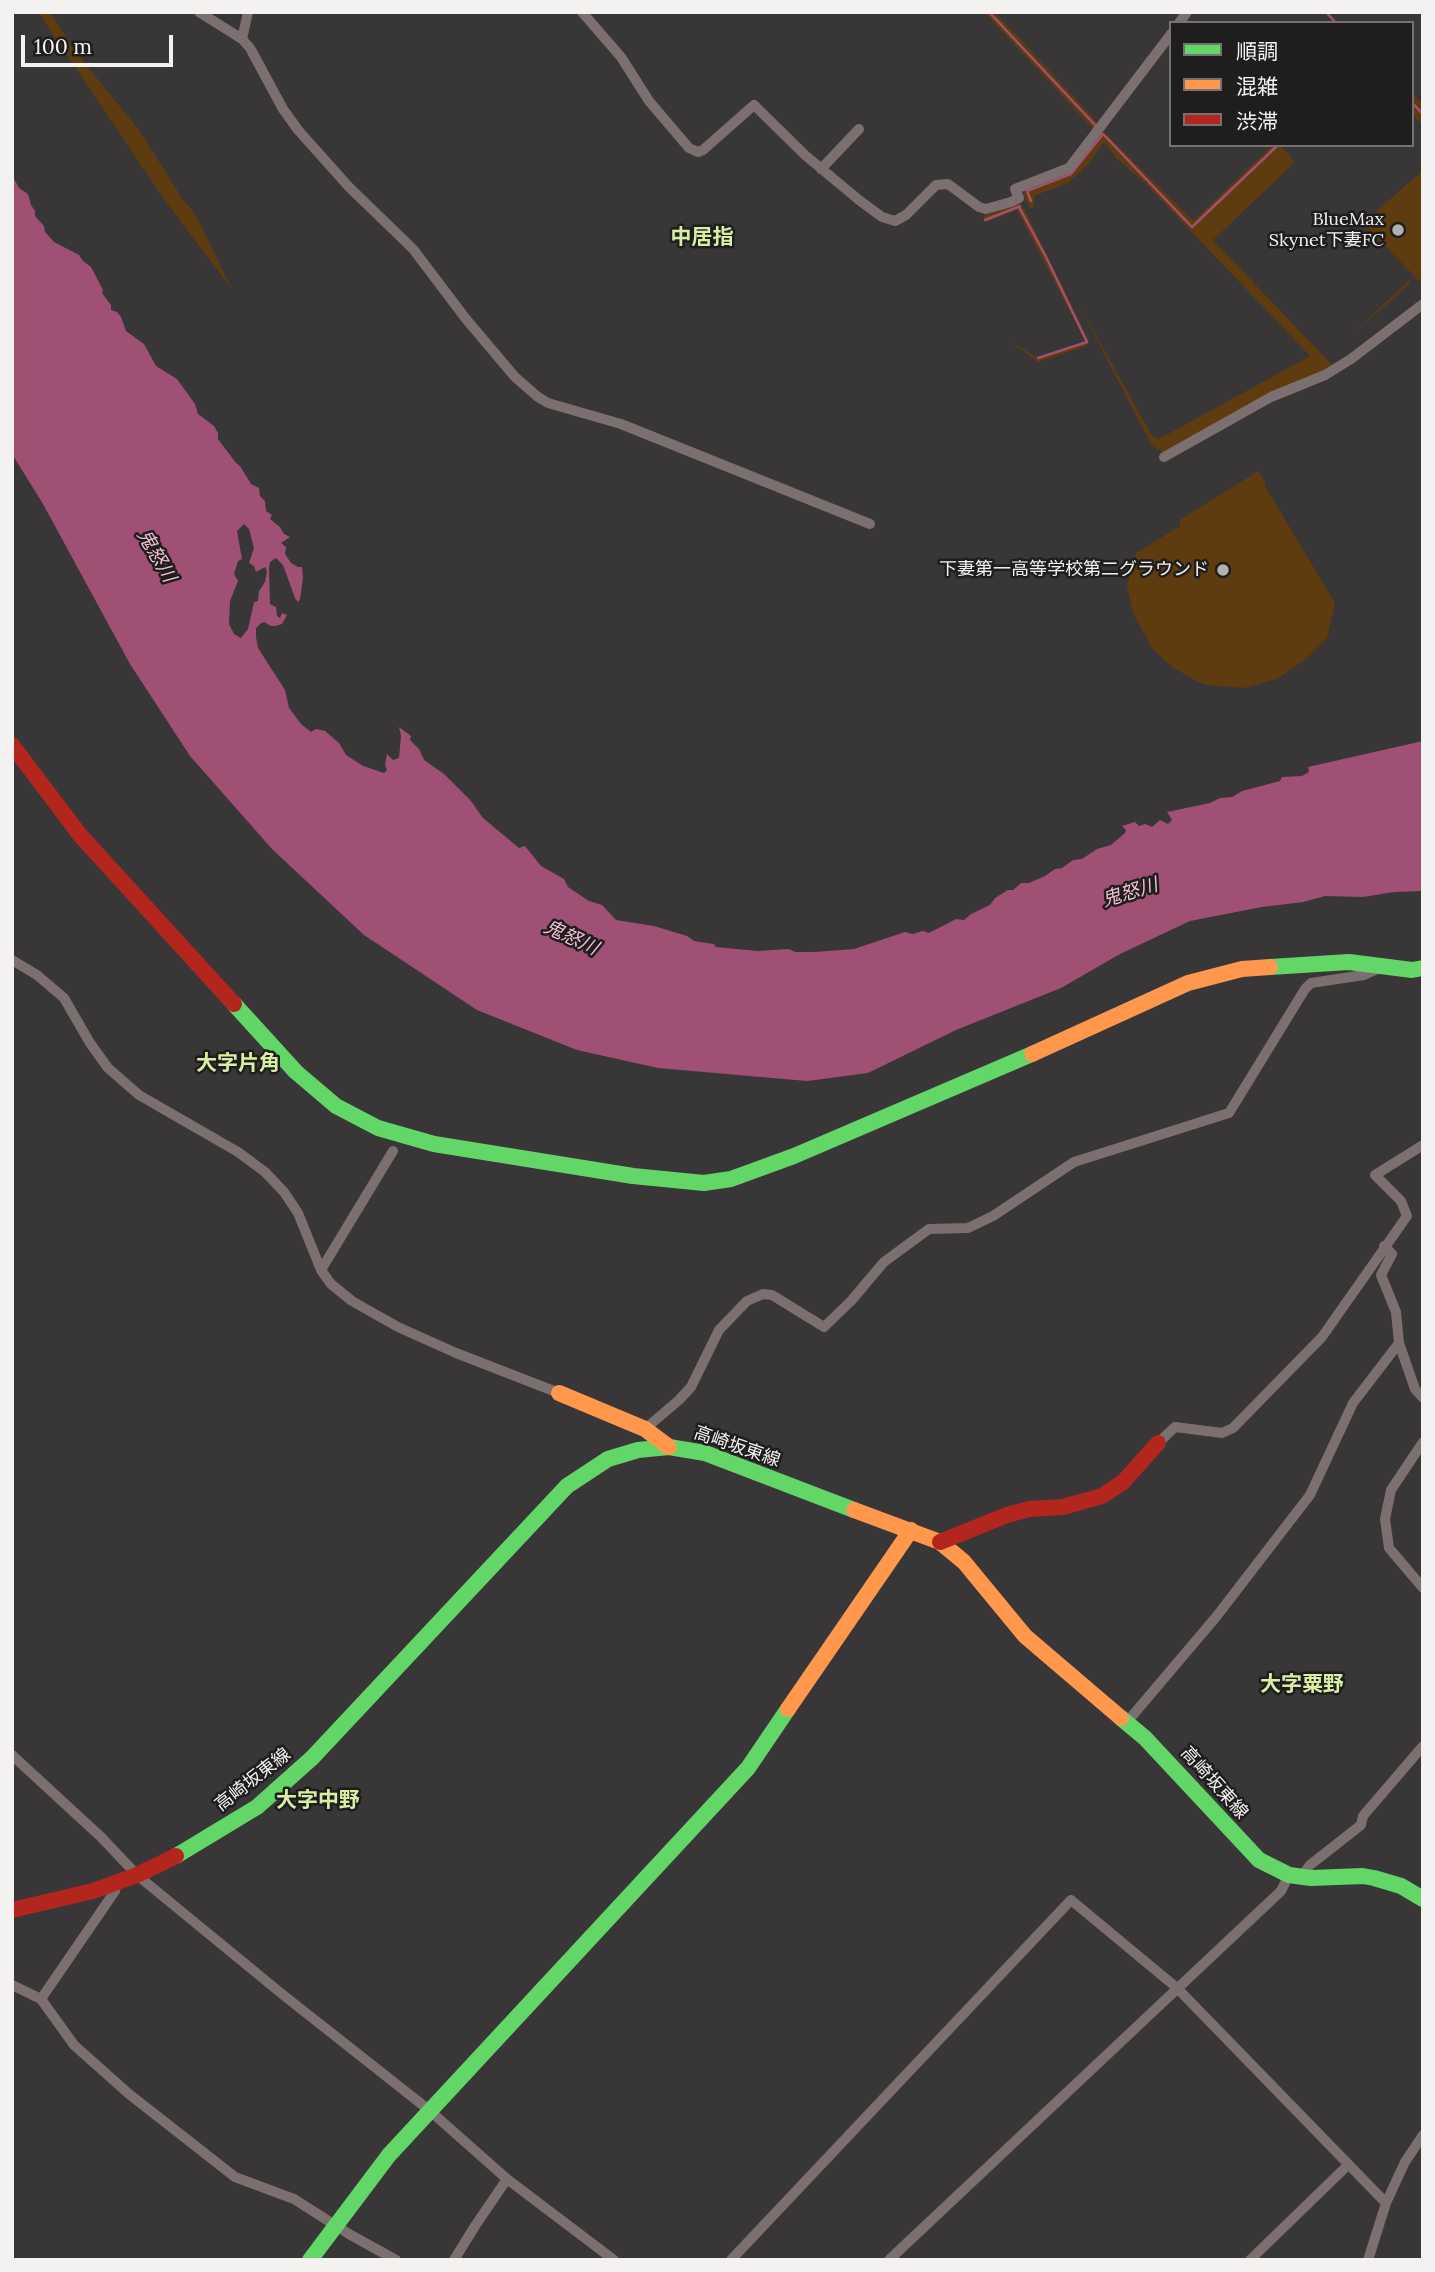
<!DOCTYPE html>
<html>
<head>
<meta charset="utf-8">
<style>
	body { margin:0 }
	#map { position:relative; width:1435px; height:2272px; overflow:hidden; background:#383636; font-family:Lora,"Noto Sans JP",serif }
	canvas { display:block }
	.frame { position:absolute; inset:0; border:14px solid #f4f2f1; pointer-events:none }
	.legend { position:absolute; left:1169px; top:21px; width:245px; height:126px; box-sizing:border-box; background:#1f1d1d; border:2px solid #747272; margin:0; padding:9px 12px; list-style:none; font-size:21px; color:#f4f2f1 }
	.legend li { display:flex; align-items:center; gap:14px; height:35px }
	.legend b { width:35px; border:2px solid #747272 }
	.scale { position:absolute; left:21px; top:35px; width:152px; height:32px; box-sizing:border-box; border:4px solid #f4f2f1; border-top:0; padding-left:9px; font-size:21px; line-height:24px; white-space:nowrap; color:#f4f2f1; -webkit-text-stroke:5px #1f1d1d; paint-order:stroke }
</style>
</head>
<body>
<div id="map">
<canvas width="1435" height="2272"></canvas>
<div class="frame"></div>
<ul class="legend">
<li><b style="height:9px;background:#63d668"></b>順調</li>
<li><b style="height:9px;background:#ff974d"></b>混雑</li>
<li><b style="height:9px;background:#b3261e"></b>渋滞</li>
</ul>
<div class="scale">100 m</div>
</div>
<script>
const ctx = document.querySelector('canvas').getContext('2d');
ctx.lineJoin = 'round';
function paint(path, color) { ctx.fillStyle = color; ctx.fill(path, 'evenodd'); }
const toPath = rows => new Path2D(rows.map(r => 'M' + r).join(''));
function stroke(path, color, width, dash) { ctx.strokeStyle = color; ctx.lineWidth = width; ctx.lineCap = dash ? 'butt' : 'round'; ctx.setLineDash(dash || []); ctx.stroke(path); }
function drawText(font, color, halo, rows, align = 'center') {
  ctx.font = font + ' Lora,"Noto Sans JP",serif'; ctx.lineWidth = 5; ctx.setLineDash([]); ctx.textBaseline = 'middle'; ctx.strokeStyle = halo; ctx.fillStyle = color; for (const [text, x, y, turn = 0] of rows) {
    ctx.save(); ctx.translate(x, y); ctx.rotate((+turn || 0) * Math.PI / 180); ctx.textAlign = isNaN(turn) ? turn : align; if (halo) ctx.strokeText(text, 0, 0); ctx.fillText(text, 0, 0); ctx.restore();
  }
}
const green = toPath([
	[38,12,50,12,75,51,139,130,182,198,195,214,232,289,166,202],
	[984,12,995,12,1099,124,1095,131],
	[1415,96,1423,104,1423,125,1412,114,1412,97],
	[1102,130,1193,221,1273,145,1280,145,1295,162,1213,240,1332,365,1330,368,1273,392,1163,452,1152,446,1076,299,1152,436,1159,439,1310,356,1145,183,1116,158,1105,143,1103,143,1088,165,1068,183,1034,196,1034,206,1031,209,1024,197,1023,189,1052,179],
	[1423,170,1423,285,1363,223],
	[1016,203,1019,203,1025,210,1089,341,1086,346,1038,362,1010,341,1038,358,1086,342,1017,210,986,222,983,216],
	[1409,280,1410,283,1402,291,1354,333],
	[1258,471,1265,482,1265,486,1335,603,1327,638,1306,659,1277,679,1243,688,1209,685,1198,682,1172,667,1152,648,1133,613,1127,586,1136,553,1180,526,1180,520]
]);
const water = toPath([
	[12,175,19,188,28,194,31,205,35,211,35,216,44,226,45,232,54,242,79,255,83,261,91,267,103,290,102,293,111,305,111,310,117,312,121,317,126,331,144,344,156,366,177,379,195,404,198,414,214,426,218,433,218,439,236,463,240,466,251,484,259,488,260,496,265,501,266,511,272,515,270,519,280,527,284,534,290,537,281,543,286,547,285,554,291,563,298,567,302,567,303,578,300,599,298,602,295,598,283,565,276,558,270,562,269,568,270,604,276,607,277,616,280,618,282,613,287,615,282,624,275,626,271,626,264,622,260,624,256,628,256,637,258,648,285,690,289,708,301,724,311,732,316,729,325,731,339,743,346,755,363,766,384,773,387,770,385,765,387,754,393,760,399,758,401,736,399,727,411,736,410,740,419,749,424,760,444,774,471,801,483,818,519,848,525,846,541,866,564,879,568,887,589,901,602,905,616,920,654,926,687,936,694,941,714,944,716,947,757,951,789,949,795,952,815,952,854,949,905,932,913,934,923,931,929,933,956,919,964,920,971,914,990,905,995,898,1008,890,1013,890,1021,883,1029,883,1045,876,1055,869,1062,868,1073,860,1082,859,1097,849,1111,845,1125,833,1126,830,1122,826,1135,822,1139,826,1145,824,1152,827,1160,820,1168,824,1172,820,1167,812,1210,803,1220,798,1232,797,1242,791,1280,781,1282,777,1302,776,1309,772,1308,767,1423,741,1423,891,1394,892,1363,897,1325,896,1303,902,1262,907,1190,921,1120,954,1061,988,956,1030,868,1073,807,1081,658,1068,577,1050,477,1010,364,935,272,849,190,756,130,664,43,504,12,454],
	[244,524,249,529,254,548,249,563,254,566,256,572,265,567,267,571,265,582,259,591,258,601,254,602,248,629,241,638,234,634,229,624,230,601,238,581,234,574,238,561,242,559,237,531]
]);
const stream = toPath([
	[989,12,1096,126],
	[1326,12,1336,23],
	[1412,103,1423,114],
	[1031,201,1027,191,1071,174,1103,134,1192,227,1278,145],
	[1020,206,1019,207,1046,257,1087,342,1038,358],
	[985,220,1018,207]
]);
const street = toPath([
	[199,12,242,39,250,48,283,109,298,130,349,187,413,249,466,319,515,377,538,397,548,403,621,424,870,524],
	[582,12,621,57,649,101,689,148,698,152,703,150,754,105,805,155,859,200,882,217,895,221,906,215,936,185,948,184,979,207,986,209,1011,202,1019,198,1015,189,1069,168,1171,34],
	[1179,23,1187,12],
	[242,39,248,12],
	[821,169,859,129],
	[1164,457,1271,397,1325,375,1351,359,1423,304],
	[12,960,37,975,64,998,90,1043,108,1068,139,1095,238,1152,265,1172,284,1192,298,1213,321,1270,331,1284,352,1301,398,1327,456,1353,559,1393],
	[1384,1246,1392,1254,1381,1275,1396,1312,1399,1343,1415,1389,1423,1398],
	[321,1270,393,1151],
	[645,1429,679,1400,691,1387,719,1330,747,1301,763,1294,772,1295,824,1327,851,1301,884,1262,929,1229,968,1228,993,1216,1074,1162,1229,1113,1305,989,1311,983,1364,975,1382,967],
	[1423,1442,1391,1490,1385,1519,1389,1548,1423,1588],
	[1158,1443,1175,1427,1222,1433,1233,1428,1322,1337,1407,1216,1401,1201,1375,1175,1423,1145],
	[1127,1722,1216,1617,1310,1495,1353,1403,1399,1343],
	[12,1755,101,1837,137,1875,282,1994,429,2110,507,2179,614,2260],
	[1301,1877,1310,1865,1361,1825,1363,1816,1423,1746],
	[12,1985,41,1999,74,2045,129,2094,235,2177,294,2199,349,2234,396,2260],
	[41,1999,115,1891,117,1882],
	[1386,2203,1405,2162,1423,2135],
	[454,2260,475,2226,507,2179],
	[731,2260,1071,1900,1177,1988,1386,2203,1368,2260],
	[889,2260,1281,1891,1289,1875],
	[1250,2260,1348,2165]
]);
const fast = toPath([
	[1270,967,1349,962,1412,970,1423,968],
	[234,1004,296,1072,336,1106,378,1128,434,1144,633,1176,704,1183,731,1179,794,1156,1032,1054],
	[1121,1718,1145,1738,1259,1860,1289,1875,1311,1878,1363,1876,1374,1878,1401,1886,1423,1899],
	[176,1856,257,1807,312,1758,567,1486,608,1459,638,1450,669,1447,705,1453,854,1510],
	[310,2260,389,2155,748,1768,788,1709]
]);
const slow = toPath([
	[1032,1054,1188,983,1242,969,1270,967],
	[559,1393,645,1429,669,1447],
	[854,1510,940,1542,964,1562,1025,1636,1121,1718],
	[788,1709,911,1530]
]);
const jam = toPath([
	[12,745,80,835,234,1004],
	[940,1542,1007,1515,1029,1509,1063,1507,1102,1496,1123,1482,1158,1443],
	[12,1910,93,1891,137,1875,176,1856]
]);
const markers = [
	[1398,230,7,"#b2b0b0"],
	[1223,570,7,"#b2b0b0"]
];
const poiNames = [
	["BlueMax",1384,220],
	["Skynet下妻FC",1384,241],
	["下妻第一高等学校第二グラウンド",1209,570]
];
const streetNames = [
	["高崎坂東線",737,1447,19],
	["高崎坂東線",253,1780,-38],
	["高崎坂東線",1214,1783,48]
];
const waterNames = [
	["鬼怒川",156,556,60],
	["鬼怒川",1130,893,-17],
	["鬼怒川",571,938,25]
];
const quarterNames = [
	["中居指",702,238],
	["大字片角",238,1064],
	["大字粟野",1302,1685],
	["大字中野",318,1801]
];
paint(green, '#5f3c0f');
paint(water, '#a15075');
stroke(stream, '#a15075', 2.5);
stroke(street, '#7c6f70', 10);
stroke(fast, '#63d668', 16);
stroke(slow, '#ff974d', 16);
stroke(jam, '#b3261e', 16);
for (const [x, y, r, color] of markers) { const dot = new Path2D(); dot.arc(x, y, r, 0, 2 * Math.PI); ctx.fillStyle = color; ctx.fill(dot); stroke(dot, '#1f1d1d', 2.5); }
drawText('18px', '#f4f2f1', '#1f1d1d', poiNames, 'right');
drawText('18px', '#f4f2f1', '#1f1d1d', streetNames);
drawText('italic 19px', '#f1bfd3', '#1f1d1d', waterNames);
drawText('bold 21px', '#d8eea2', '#1f1d1d', quarterNames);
</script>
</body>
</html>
